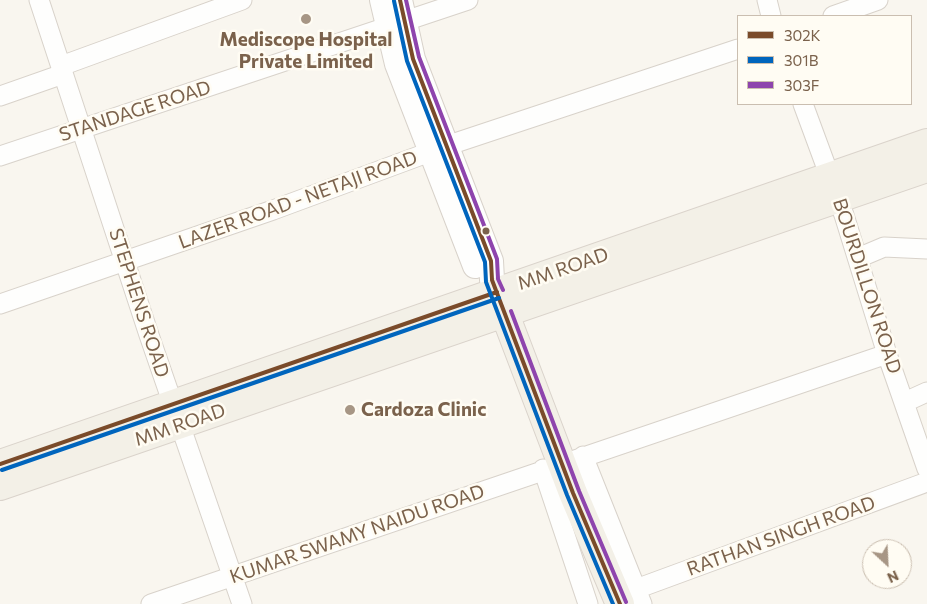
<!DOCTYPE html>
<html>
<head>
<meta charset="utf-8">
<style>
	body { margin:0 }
	#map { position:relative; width:927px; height:604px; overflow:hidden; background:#f9f6ef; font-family:Commissioner,sans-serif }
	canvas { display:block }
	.legend { position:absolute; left:737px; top:15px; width:175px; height:90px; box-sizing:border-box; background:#fffcf3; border:1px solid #cabeb0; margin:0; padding:6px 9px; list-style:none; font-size:15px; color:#7b624c }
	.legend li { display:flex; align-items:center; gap:10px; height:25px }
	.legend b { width:25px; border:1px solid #cabeb0 }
	.north { position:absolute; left:862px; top:539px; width:50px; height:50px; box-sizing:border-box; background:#fffcf3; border:1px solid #cabeb0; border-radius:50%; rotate:155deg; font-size:14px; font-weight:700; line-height:20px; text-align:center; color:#7b624c }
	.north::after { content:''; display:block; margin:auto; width:18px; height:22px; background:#a79685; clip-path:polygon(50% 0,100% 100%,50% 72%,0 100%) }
</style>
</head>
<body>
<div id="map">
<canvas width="927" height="604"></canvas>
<ul class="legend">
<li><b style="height:6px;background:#7a4b2a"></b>302K</li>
<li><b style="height:6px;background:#0065bd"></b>301B</li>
<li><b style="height:6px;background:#8e44ad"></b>303F</li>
</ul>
<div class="north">N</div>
</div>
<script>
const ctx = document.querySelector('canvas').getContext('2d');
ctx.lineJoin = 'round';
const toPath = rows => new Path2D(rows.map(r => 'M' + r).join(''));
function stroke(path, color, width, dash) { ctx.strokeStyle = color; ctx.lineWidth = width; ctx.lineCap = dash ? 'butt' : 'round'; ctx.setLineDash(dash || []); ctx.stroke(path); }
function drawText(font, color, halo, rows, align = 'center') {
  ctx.font = font + ' Commissioner,sans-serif'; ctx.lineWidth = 5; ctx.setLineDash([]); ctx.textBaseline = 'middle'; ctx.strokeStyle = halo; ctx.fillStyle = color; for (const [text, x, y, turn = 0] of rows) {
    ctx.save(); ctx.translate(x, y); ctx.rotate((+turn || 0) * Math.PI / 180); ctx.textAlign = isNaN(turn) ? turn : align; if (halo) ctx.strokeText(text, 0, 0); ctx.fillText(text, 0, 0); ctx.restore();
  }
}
const minor = toPath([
	[39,0,149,335,242,604],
	[767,0,771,16],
	[833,16,878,0],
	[61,66,242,0],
	[0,96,63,74],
	[803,104,844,215,887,354,927,469],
	[0,156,468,0],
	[858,258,884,247,927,249],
	[0,304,273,210,446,146,738,49],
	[905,402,927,392],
	[583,456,642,604],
	[543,469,588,604],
	[636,589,927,482],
	[151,604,887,354]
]);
const tertiary = toPath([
	[382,0,397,64,475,266],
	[400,0,413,59,491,261,492,280,497,292]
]);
const primary = toPath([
	[498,296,573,493,620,604],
	[0,464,927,143],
	[0,486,927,168]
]);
const bus1 = toPath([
	[400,0,413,59,491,261,492,280,573,493,620,604],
	[0,464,497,292]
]);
const bus2 = toPath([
	[394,1,407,61,485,262,486,282,567,495,613,604],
	[2,470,499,298]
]);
const bus3 = toPath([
	[406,0,419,57,497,259,498,279,503,290],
	[511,311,579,491,626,602]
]);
const markers = [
	[306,19,6,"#a79685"],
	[486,231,4.5,"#7b624c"],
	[350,410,6,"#a79685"]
];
const poiNames = [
	["Mediscope Hospital",306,40],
	["Private Limited",306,62],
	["Cardoza Clinic",361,410,"left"]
];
const streetNames = [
	["STANDAGE ROAD",135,111,-18],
	["LAZER ROAD - NETAJI ROAD",298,200,-20],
	["MM ROAD",563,269,-19],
	["BOURDILLON ROAD",867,286,72],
	["STEPHENS ROAD",139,303,72],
	["MM ROAD",180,425,-19],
	["KUMAR SWAMY NAIDU ROAD",357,534,-19],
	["RATHAN SINGH ROAD",781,536,-20]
];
stroke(minor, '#d8d2ca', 21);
stroke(tertiary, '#d8d2ca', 26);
stroke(primary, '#dad3cb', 30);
stroke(minor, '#fefefd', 19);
stroke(tertiary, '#fefefd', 24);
stroke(primary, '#f3f0e7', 28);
stroke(bus1, '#7a4b2a', 4);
stroke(bus2, '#0065bd', 4);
stroke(bus3, '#8e44ad', 4);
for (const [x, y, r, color] of markers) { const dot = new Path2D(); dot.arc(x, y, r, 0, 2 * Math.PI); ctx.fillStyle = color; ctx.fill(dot); stroke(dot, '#fffcf3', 2); }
drawText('bold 19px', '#7b624c', '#fffcf3', poiNames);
drawText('19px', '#7b624c', '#fffcf3', streetNames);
</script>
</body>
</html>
